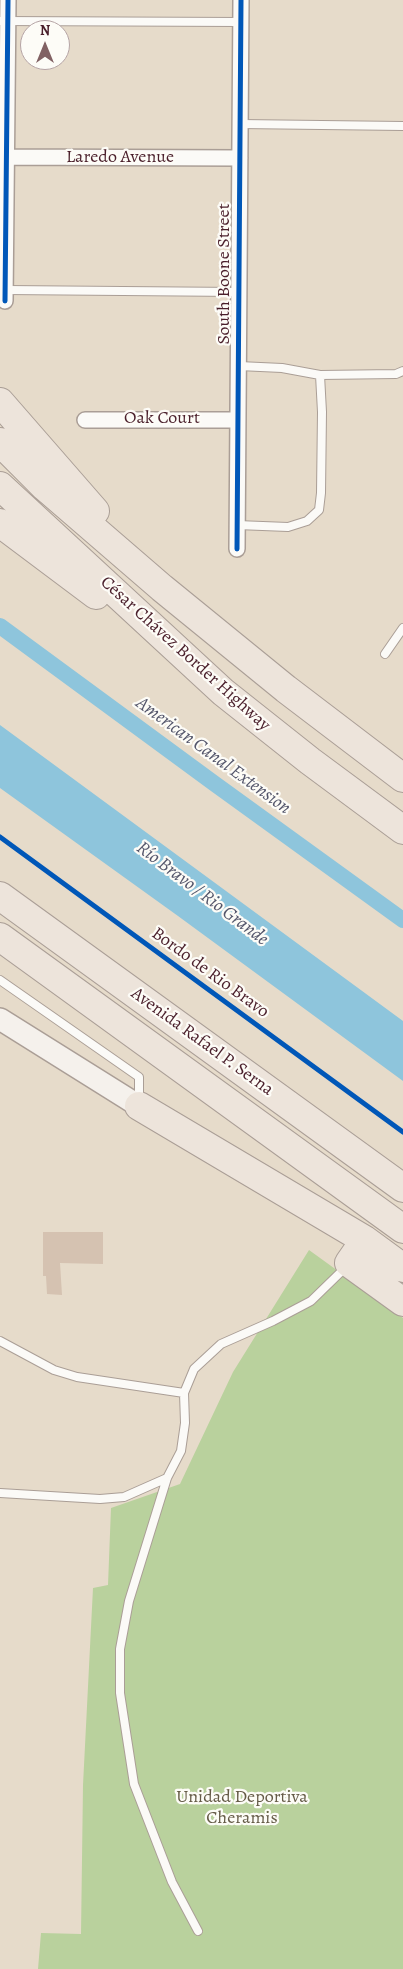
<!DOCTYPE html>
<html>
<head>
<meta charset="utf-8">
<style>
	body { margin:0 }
	#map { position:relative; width:403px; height:1969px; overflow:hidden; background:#e6dbca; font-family:Alegreya,serif }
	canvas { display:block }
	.north { position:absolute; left:20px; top:20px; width:50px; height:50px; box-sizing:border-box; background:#fdfcf7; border:1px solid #b5a4a5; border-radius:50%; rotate:0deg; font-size:14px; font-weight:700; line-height:20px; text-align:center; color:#4a1f2b }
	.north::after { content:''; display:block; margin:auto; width:18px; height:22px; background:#816163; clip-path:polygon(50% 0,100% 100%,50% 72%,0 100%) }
</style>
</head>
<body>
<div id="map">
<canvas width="403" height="1969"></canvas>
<div class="north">N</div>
</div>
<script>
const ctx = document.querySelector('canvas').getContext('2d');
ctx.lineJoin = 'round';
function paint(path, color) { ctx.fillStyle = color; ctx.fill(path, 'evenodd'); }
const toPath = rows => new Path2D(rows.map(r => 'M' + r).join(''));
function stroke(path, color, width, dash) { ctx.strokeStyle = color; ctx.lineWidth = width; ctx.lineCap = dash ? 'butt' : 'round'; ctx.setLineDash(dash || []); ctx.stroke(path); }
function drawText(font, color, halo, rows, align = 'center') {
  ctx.font = font + ' Alegreya,serif'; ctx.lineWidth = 4.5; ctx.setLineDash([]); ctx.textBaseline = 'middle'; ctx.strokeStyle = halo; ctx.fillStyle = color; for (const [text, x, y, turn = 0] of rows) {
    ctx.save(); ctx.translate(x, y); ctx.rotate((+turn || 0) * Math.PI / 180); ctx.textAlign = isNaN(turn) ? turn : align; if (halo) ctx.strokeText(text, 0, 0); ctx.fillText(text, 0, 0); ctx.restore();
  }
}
const green = toPath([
	[309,1250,403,1318,403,1969,38,1969,41,1933,81,1934,83,1785,93,1588,108,1585,111,1508,180,1484,233,1372]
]);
const water = toPath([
	[0,725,403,1021,403,1081,178,916,0,788]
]);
const canal = toPath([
	[0,626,215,784,403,920]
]);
const building = toPath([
	[43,1232,103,1232,103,1264,60,1263,62,1295,47,1294,46,1276,43,1276]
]);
const lane = toPath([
	[0,21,241,22],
	[240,124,403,126],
	[6,290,239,292],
	[320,375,396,374,403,371],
	[237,525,288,527,307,521,319,510,321,493,322,412,320,375,282,368,239,366],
	[385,654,403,628],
	[0,980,139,1077,139,1102],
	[0,1341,54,1370,77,1377,184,1393],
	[0,1493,100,1499,124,1497,167,1478],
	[198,1931,172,1882,134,1784,120,1693,120,1649,129,1601,167,1478,181,1451,185,1423,184,1393,194,1369,221,1344,273,1321,311,1301,347,1266]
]);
const street = toPath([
	[0,157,240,158],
	[5,301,8,0],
	[85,420,238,420],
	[237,549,241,0]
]);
const secondary = toPath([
	[0,1019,139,1106]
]);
const highway = toPath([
	[0,402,95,511],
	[0,442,45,487,162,588,286,689,403,778],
	[0,486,223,692,310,761,403,830],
	[0,523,96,595],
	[0,896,403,1188],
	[0,937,403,1229],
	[139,1106,365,1240,403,1268],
	[365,1240,349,1263,403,1302]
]);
const cycleway = toPath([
	[5,301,8,0],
	[237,549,241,0],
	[0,837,403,1132]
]);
const streetNames = [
	["Laredo Avenue",120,158],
	["South Boone Street",225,274,-90],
	["Oak Court",162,419],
	["César Chávez Border Highway",185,654,42],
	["Bordo de Rio Bravo",210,973,36],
	["Avenida Rafael P. Serna",202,1042,36]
];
const parkNames = [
	["Unidad Deportiva",242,1798],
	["Cheramis",242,1819]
];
const waterNames = [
	["American Canal Extension",213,756,36],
	["Río Bravo / Rio Grande",202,894,37]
];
paint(green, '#b9d19d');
paint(water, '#8ec5dc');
stroke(canal, '#8ec5dc', 16);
paint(building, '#d5c2b1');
stroke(lane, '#aa9e96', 10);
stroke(street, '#aa9e96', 18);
stroke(secondary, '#aa9e96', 24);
stroke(highway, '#aa9e96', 30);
stroke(lane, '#fbfaf7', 8);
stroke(street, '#fbfaf7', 15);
stroke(secondary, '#f5f1ec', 21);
stroke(highway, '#ede4db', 28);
stroke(cycleway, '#0057b8', 5);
drawText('18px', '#4a1f2b', '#fdfcf7', streetNames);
drawText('18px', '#645a46', '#fdfcf7', parkNames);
drawText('italic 19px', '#54566b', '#fdfcf7', waterNames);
</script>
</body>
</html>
